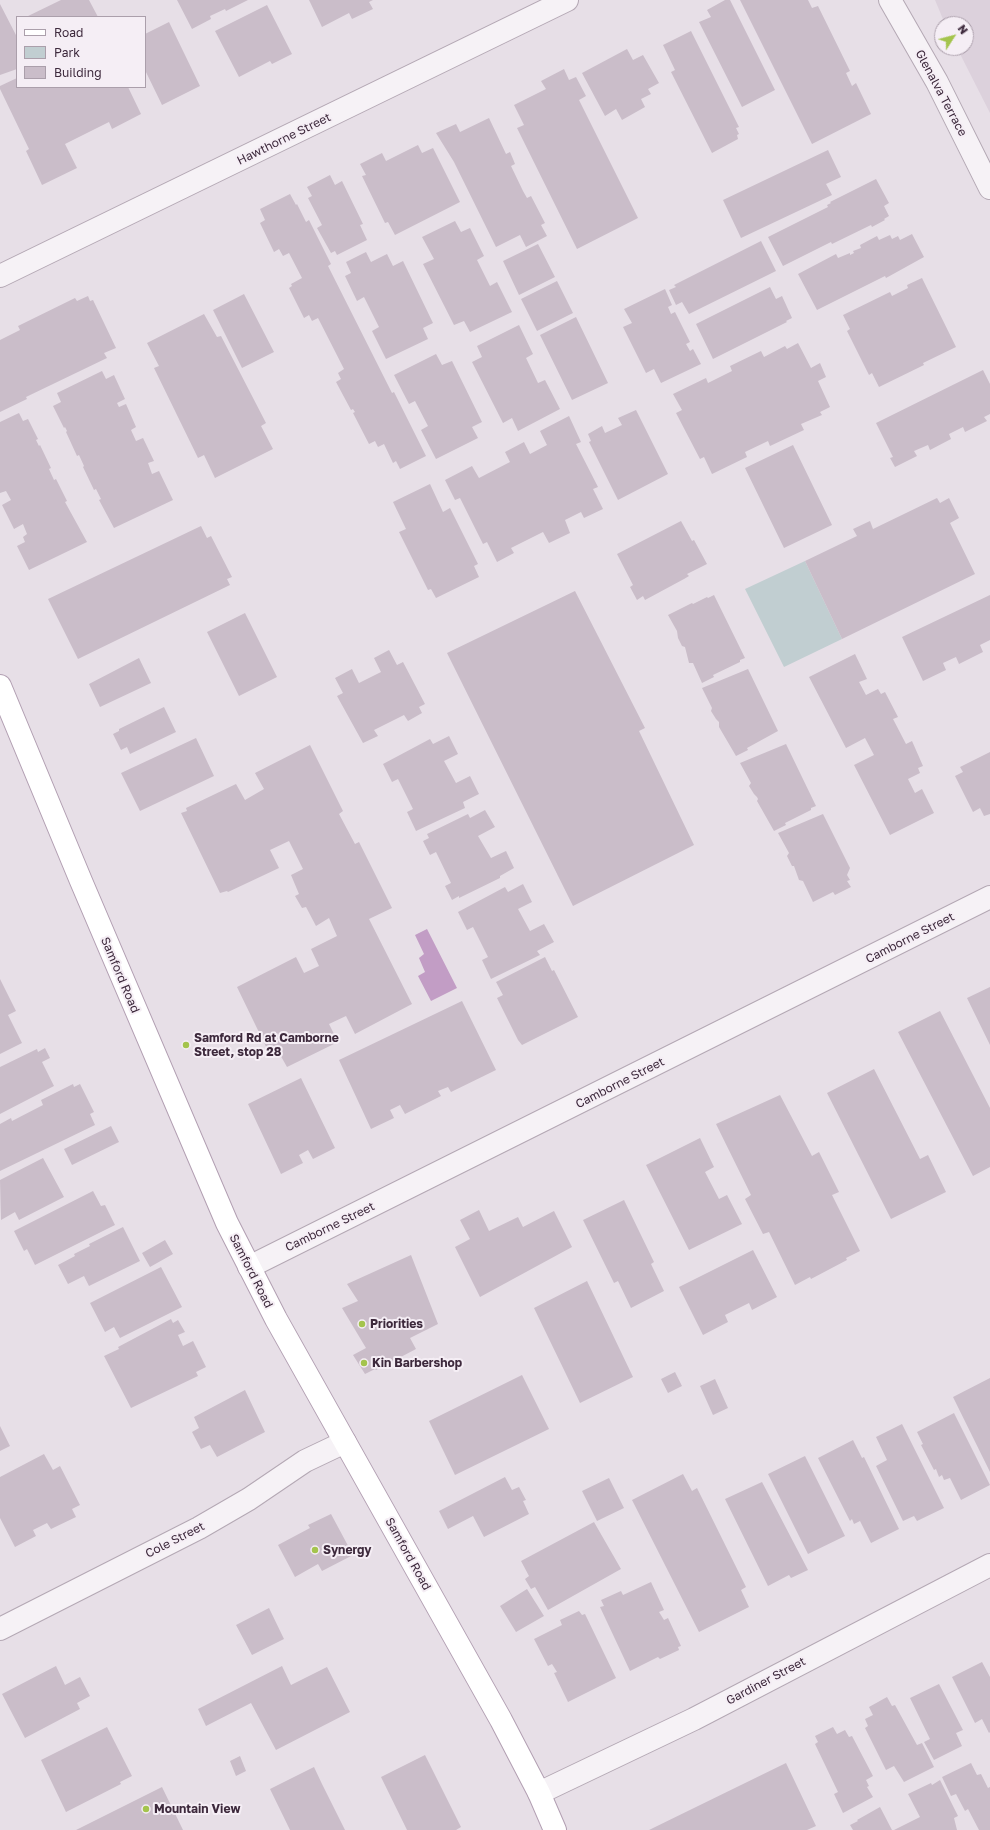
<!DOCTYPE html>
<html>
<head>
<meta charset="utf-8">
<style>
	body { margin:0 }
	#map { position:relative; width:990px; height:1830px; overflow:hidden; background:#e7dfe7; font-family:"Golos Text",sans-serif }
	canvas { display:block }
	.legend { position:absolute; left:16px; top:16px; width:130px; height:72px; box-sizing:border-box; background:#f5eef5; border:1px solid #ab9fab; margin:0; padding:5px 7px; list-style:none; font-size:12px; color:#3d293c }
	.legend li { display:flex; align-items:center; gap:8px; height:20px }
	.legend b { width:20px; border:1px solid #ab9fab }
	.north { position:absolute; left:934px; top:16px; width:40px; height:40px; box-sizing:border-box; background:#f5eef5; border:1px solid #ab9fab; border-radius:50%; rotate:54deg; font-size:11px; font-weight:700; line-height:16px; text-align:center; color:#3d293c }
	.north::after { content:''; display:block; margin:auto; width:14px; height:18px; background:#a4c44d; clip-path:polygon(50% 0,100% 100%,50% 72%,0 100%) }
</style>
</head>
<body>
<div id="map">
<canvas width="990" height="1830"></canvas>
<ul class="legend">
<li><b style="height:5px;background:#fff"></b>Road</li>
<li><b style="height:11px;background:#c1ced1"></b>Park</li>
<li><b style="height:11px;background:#cabdc9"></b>Building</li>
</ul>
<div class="north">N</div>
</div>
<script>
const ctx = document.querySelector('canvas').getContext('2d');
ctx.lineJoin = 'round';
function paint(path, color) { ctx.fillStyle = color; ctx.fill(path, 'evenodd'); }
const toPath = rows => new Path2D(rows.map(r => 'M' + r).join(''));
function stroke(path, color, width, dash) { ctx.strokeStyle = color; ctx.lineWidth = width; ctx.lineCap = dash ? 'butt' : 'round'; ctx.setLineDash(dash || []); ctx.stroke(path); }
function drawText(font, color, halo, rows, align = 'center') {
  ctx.font = font + ' "Golos Text",sans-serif'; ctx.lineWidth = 4; ctx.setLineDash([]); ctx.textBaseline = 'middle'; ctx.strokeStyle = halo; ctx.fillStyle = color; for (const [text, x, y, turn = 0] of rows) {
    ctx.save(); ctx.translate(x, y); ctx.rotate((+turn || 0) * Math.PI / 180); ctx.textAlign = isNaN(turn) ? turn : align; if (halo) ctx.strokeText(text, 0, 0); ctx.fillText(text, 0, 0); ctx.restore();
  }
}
const built = toPath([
	[935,0,990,0,990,113,957,48,966,48,966,24,945,24]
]);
const green = toPath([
	[805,561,842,639,784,667,745,589]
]);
const water = toPath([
	[427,929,457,988,431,1001,418,976,425,972,419,958,424,954,415,935]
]);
const building = toPath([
	[61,0,89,0,98,17,26,17],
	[177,0,248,0,226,11,225,9,210,16,211,19,192,29],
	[309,0,373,0,369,2,373,9,352,19,349,13,322,27],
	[725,0,730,0,775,90,742,107,699,22,711,17,707,10],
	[740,0,808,0,812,8,818,6,850,71,846,73,852,86,856,83,871,114,812,144],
	[0,4,17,37,17,69,0,75],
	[267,5,292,54,272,64,270,61,239,77,215,31],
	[169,22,200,86,162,105,145,70,145,34],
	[691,31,739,127,736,128,739,134,737,135,738,139,712,153,671,72,675,70,663,45],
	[627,49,633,60,643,55,659,83,648,89,651,94,641,99,645,107,622,120,616,109,605,116,582,73],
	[564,69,569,80,576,77,586,96,579,100,638,218,577,249,517,128,524,125,514,105,546,89,541,81],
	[17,78,17,87,128,87,141,114,112,129,109,122,65,144,77,168,42,185,26,151,29,149,0,89,0,86],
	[489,118,506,154,510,152,513,159,515,164,511,166,523,191,527,198,531,196,545,223,541,225,547,236,526,247,520,235,496,247,454,162,436,133,456,124,460,132],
	[418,145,422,153,433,148,460,202,395,235,388,222,385,223,362,176,366,175,360,164,382,153,386,161],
	[828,150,841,177,826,184,832,195,741,238,723,200],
	[330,175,335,185,342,181,363,224,360,225,367,240,337,255,335,251,331,253,317,228,322,225,308,198,312,196,307,187],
	[876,179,889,203,884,206,889,216,884,219,885,220,872,227,871,225,832,244,831,242,783,266,768,237,828,207,827,205,831,203,830,202],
	[290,194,296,205,297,204,306,222,309,220,331,264,328,266,392,393,394,392,426,456,400,469,396,461,393,463,384,444,378,447,375,441,369,444,353,413,355,412,353,409,351,410,336,382,341,379,338,373,344,369,318,318,312,321,309,315,304,318,289,288,292,286,291,284,302,278,289,253,283,256,279,249,274,252,260,223,265,220,260,209],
	[455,221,461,232,470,228,484,256,477,260,490,286,497,282,512,312,470,332,464,321,454,325,423,264,434,259,422,237],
	[912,234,924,257,886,278,885,276,817,310,798,274,836,254,838,258,850,253,850,255,854,253,853,251,861,248,860,245,877,236,879,240,890,235,892,239,898,236,900,240],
	[761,241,776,271,689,314,682,302,676,305,669,290,676,287,674,285],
	[538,244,555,277,519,295,503,261],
	[366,252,371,262,387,254,393,266,403,261,433,323,423,328,428,339,386,359,372,331,379,327,364,297,357,301,345,276,351,273,346,262],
	[922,278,956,347,923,363,924,365,879,387,872,373,869,375,847,331,850,329,843,315,890,292,892,296,908,288,907,285],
	[557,281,573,313,537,331,521,299],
	[770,287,776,299,782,296,792,318,786,321,787,322,713,359,696,324],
	[665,289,672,305,668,307,671,314,675,312,690,342,686,344,690,351,693,349,701,364,661,383,654,369,646,373,623,327,632,323,624,309],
	[244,294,274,352,242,368,213,310],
	[88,296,90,301,93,300,116,348,104,353,107,358,26,397,27,399,0,412,0,340,20,330,18,326,75,298,77,301],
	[204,314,217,337,221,336,266,423,261,426,273,449,215,478,204,455,198,458,154,368,159,366,147,343],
	[576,317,608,383,572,400,540,335],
	[519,325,533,354,526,358,538,383,545,380,560,409,518,431,512,418,503,423,472,362,482,357,477,346],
	[798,343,811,368,820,363,826,377,818,381,830,407,820,412,822,415,801,424,804,430,770,446,768,441,745,452,747,457,712,474,704,457,700,459,676,413,682,410,673,394,706,378,708,383,732,371,730,366,761,351,764,357,785,346,787,349],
	[436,354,442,365,452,361,482,422,472,427,478,438,436,459,421,430,428,426,415,401,409,404,394,375],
	[983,370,990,384,990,414,984,417,987,421,965,432,963,427,949,434,951,439,930,450,928,445,914,451,917,456,895,467,890,458,893,457,876,423],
	[102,371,106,379,114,375,125,399,117,403,119,407,126,404,136,427,131,430,136,441,143,438,154,461,148,463,152,474,159,471,173,500,114,528,99,500,101,499,96,489,94,490,83,467,84,466,79,455,77,456,66,432,67,431,65,427,64,428,53,406,61,402,57,393],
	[636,410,668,474,618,500,589,442,591,441,588,434,602,426,605,433,622,425,618,418],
	[19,413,23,421,28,419,38,439,36,440,39,446,40,445,51,468,49,469,54,480,56,479,67,501,65,502,87,542,29,570,17,546,25,542,23,537,27,534,23,524,14,529,2,505,11,500,6,491,0,493,0,422],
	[569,416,581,442,576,444,598,487,593,489,603,509,584,518,581,512,565,520,570,533,549,543,543,532,511,548,514,553,497,562,487,542,483,544,460,498,455,500,445,480,472,466,479,478,510,462,505,452,524,442,530,454,547,445,540,431],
	[793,445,832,525,784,548,745,468],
	[430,484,443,512,450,508,478,564,474,566,479,577,436,598,431,589,428,590,399,532,406,529,393,502],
	[937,498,940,503,949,498,959,518,950,523,975,574,842,639,805,561,857,536,853,529,870,521,873,529],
	[681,521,692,541,694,540,707,564,687,574,689,576,684,579,645,600,643,596,637,600,630,587,633,585,617,554],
	[201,526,207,538,211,536,232,577,227,579,230,585,78,659,48,599],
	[575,591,645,728,639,731,694,845,573,906,447,653],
	[714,595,745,658,740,660,740,662,713,675,714,677,702,683,693,663,689,663,685,647,682,646,678,638,677,631,668,615,692,603,693,604,707,597,708,598],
	[990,595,990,640,980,645,983,652,959,664,956,657,943,663,946,670,923,681,902,637],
	[245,613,277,677,239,696,207,632],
	[389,650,397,665,403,662,425,704,419,707,422,713,408,721,404,715,374,730,378,736,363,743,337,696,343,693,335,678,352,669,359,683,381,672,374,658],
	[855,654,867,679,859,682,866,695,878,689,881,694,885,692,898,717,893,719,906,744,912,741,923,766,918,768,920,773,908,779,915,793,922,789,934,813,890,835,854,765,874,755,865,738,846,748,809,677],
	[139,658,151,683,100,707,89,684],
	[748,669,778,731,747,748,748,750,736,756,719,727,719,722,716,719,711,711,712,708,702,688],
	[164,707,176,732,130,754,127,747,121,750,113,734,119,731,119,729],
	[449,736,458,754,444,761,456,783,470,776,479,794,463,802,465,808,416,831,407,812,413,809,398,779,392,782,383,764,430,739,433,744],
	[196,738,214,776,140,811,121,773],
	[786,744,816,806,811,808,811,810,785,823,786,825,774,831,757,801,758,799,757,797,754,794,749,786,751,783,740,763],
	[310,745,343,811,339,814,355,844,359,842,392,908,369,919,412,1004,355,1034,346,1016,329,1024,338,1042,287,1067,278,1051,270,1055,237,987,296,957,304,973,319,966,311,949,337,936,329,918,316,926,306,907,302,908,295,896,299,894,291,875,303,869,289,841,270,850,279,868,228,892,227,891,220,893,181,813,187,811,186,808,236,784,245,800,264,789,255,773],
	[990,752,990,814,984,816,980,808,973,812,955,776,963,772,960,767],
	[485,810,495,827,478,836,491,858,506,851,514,868,500,876,500,878,459,898,459,896,452,900,445,886,451,883,436,852,430,855,423,841,429,838,427,834,468,814,470,818],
	[823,814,850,868,847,875,850,880,847,881,851,887,835,895,833,892,813,902,803,881,799,880,794,866,792,866,787,856,789,853,778,833],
	[523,884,532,902,518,909,530,931,544,924,554,942,537,951,540,955,491,979,482,960,488,957,473,927,467,930,458,912,505,887,508,892],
	[545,957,552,971,554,970,578,1017,522,1045,518,1040,497,998,503,995,496,982],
	[0,979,16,1011,8,1015,22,1043,0,1054],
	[990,987,990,1045,967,998],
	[462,1001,496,1070,451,1092,448,1087,438,1091,441,1096,405,1114,400,1105,390,1110,394,1118,371,1129,339,1060],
	[940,1011,990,1108,990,1167,973,1176,898,1032],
	[45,1048,50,1058,42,1062,54,1086,0,1114,0,1067,37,1049,38,1052],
	[874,1069,920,1159,928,1155,946,1192,891,1219,827,1093],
	[301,1078,335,1148,313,1159,308,1150,299,1155,303,1163,281,1174,248,1104],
	[73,1084,74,1087,80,1084,94,1112,90,1114,95,1125,0,1171,0,1124,11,1118,12,1121,43,1105,41,1100],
	[780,1095,812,1156,819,1152,839,1192,832,1195,860,1251,846,1258,847,1260,811,1279,810,1277,795,1285,769,1232,763,1234,745,1199,751,1195,716,1124],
	[111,1126,119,1142,72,1165,64,1149],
	[700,1138,714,1167,705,1172,719,1199,727,1195,742,1224,689,1250,646,1165],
	[43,1158,64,1197,19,1220,15,1212,1,1220,0,1180],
	[93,1191,101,1206,105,1205,115,1225,35,1265,27,1249,24,1251,14,1231],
	[624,1200,654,1262,651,1264,664,1291,631,1308,618,1281,614,1283,583,1220],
	[479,1210,489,1231,518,1217,523,1227,554,1211,572,1247,480,1297,455,1247,470,1239,460,1220],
	[123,1227,140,1261,89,1286,84,1276,68,1284,58,1265,75,1256,74,1254,90,1246,89,1244],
	[165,1240,173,1254,150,1267,142,1253],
	[753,1250,777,1297,752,1310,749,1303,725,1315,728,1322,703,1335,679,1287],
	[411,1255,438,1324,410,1338,416,1349,376,1370,375,1369,365,1374,353,1355,366,1348,342,1308,358,1301,347,1284],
	[161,1267,182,1307,120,1338,114,1327,105,1332,90,1303],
	[587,1281,633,1377,580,1403,534,1308],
	[171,1319,173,1323,178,1320,185,1332,178,1335,183,1346,193,1341,206,1367,196,1372,198,1376,131,1408,104,1356,119,1349,118,1347],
	[675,1372,682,1386,668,1393,661,1379],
	[522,1375,549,1429,455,1475,429,1421],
	[990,1378,990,1472,953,1397],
	[715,1379,728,1408,713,1415,700,1386],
	[245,1390,265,1432,217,1457,210,1445,201,1449,192,1432,199,1428,194,1417],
	[954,1413,990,1485,961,1500,950,1478,944,1480,942,1475,939,1477,936,1469,934,1470,921,1445,923,1444,917,1432],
	[902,1424,944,1508,917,1521,914,1516,903,1521,876,1466,887,1460,876,1437],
	[0,1426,10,1446,0,1451],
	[853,1440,862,1458,864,1457,899,1529,871,1543,860,1521,854,1524,852,1519,850,1521,818,1458],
	[44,1454,53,1470,60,1466,80,1505,72,1509,76,1517,51,1529,47,1523,33,1530,36,1536,15,1547,0,1518,0,1477],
	[805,1456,845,1536,808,1554,768,1474],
	[683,1474,692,1491,697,1488,746,1587,741,1590,749,1607,699,1632,632,1500],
	[505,1477,512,1490,519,1487,526,1500,523,1501,529,1514,484,1537,473,1516,448,1529,439,1511],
	[609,1478,624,1508,597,1521,582,1491],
	[762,1482,808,1570,791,1578,789,1575,768,1586,725,1499],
	[331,1514,353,1555,322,1571,318,1564,295,1577,278,1545,310,1528,308,1525],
	[594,1522,621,1569,548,1610,535,1587,531,1589,525,1579,529,1576,521,1561],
	[651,1582,664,1610,659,1612,664,1620,668,1618,681,1646,678,1647,679,1650,660,1659,658,1657,630,1671,600,1607,604,1606,601,1600,621,1591,623,1595],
	[527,1589,544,1616,516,1632,500,1606],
	[269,1608,284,1639,252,1655,236,1625],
	[579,1611,582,1615,585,1614,616,1678,568,1702,554,1673,557,1672,552,1664,548,1666,534,1639,562,1625,560,1620],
	[982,1662,990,1677,990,1732,989,1733,982,1719,975,1723,952,1677],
	[56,1666,65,1685,80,1677,90,1696,77,1703,80,1709,25,1738,2,1694],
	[282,1666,291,1685,327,1667,350,1712,276,1750,251,1703,206,1726,198,1709],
	[939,1684,963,1730,956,1733,962,1746,934,1760,924,1742,930,1739,910,1698],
	[887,1697,892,1706,895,1705,917,1745,922,1743,934,1767,904,1782,894,1766,886,1770,865,1728,868,1726,865,1719,873,1715,869,1707],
	[107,1727,132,1776,120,1782,121,1784,66,1812,41,1760],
	[833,1727,837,1734,845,1730,849,1737,852,1736,873,1776,866,1780,869,1786,867,1787,873,1797,843,1813,834,1794,838,1792,815,1744,818,1742,815,1736],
	[425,1755,461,1827,456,1830,407,1830,381,1777],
	[240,1756,246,1771,236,1776,230,1761],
	[786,1763,816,1826,807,1830,649,1830],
	[971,1763,977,1775,981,1774,988,1788,990,1787,990,1830,979,1830,968,1809,965,1811,956,1794,951,1796,942,1777],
	[314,1767,322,1784,345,1830,290,1830,270,1789],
	[940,1780,958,1816,954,1818,957,1830,894,1830,920,1817,908,1794,931,1783,932,1785],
	[162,1787,183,1830,76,1830],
	[880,1807,892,1830,853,1830,850,1825,858,1821,857,1820]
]);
const minor = toPath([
	[890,0,937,82,990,188],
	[0,276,567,0],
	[249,1267,990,897],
	[539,1793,694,1719,990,1565]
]);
const tertiary = toPath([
	[0,1629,199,1528,249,1499,305,1461,345,1442]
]);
const primary = toPath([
	[0,686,81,881,227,1223,276,1319,501,1720,539,1793,555,1830]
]);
const markers = [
	[186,1045,4,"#a4c44d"],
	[362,1324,4,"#a4c44d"],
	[364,1363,4,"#a4c44d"],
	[315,1550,4,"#a4c44d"],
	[146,1809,4,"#a4c44d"]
];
const streetNames = [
	["Glenalva Terrace",941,93,62],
	["Hawthorne Street",284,139,-26],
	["Camborne Street",910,938,-27],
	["Samford Road",120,975,67],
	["Camborne Street",620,1083,-27],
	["Camborne Street",330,1227,-26],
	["Samford Road",251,1271,63],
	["Cole Street",175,1540,-27],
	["Samford Road",408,1554,61],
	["Gardiner Street",766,1681,-28]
];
const poiNames = [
	["Samford Rd at Camborne",194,1038],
	["Street, stop 28",194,1052],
	["Priorities",370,1324],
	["Kin Barbershop",372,1363],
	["Synergy",323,1550],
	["Mountain View",154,1809]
];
paint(built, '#dcd1dc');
paint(green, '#c1ced1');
paint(water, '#c29dc5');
paint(building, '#cabdc9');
stroke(minor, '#b4a8b4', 24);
stroke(tertiary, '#b4a8b4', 24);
stroke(primary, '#b29fb2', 24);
stroke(minor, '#f6f2f6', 22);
stroke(tertiary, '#f6f2f6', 22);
stroke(primary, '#fff', 22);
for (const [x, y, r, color] of markers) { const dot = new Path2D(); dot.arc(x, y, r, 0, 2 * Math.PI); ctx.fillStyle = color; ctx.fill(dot); stroke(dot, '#f5eef5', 1.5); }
drawText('12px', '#3d293c', '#f5eef5', streetNames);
drawText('bold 12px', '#3d293c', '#f5eef5', poiNames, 'left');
</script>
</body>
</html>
